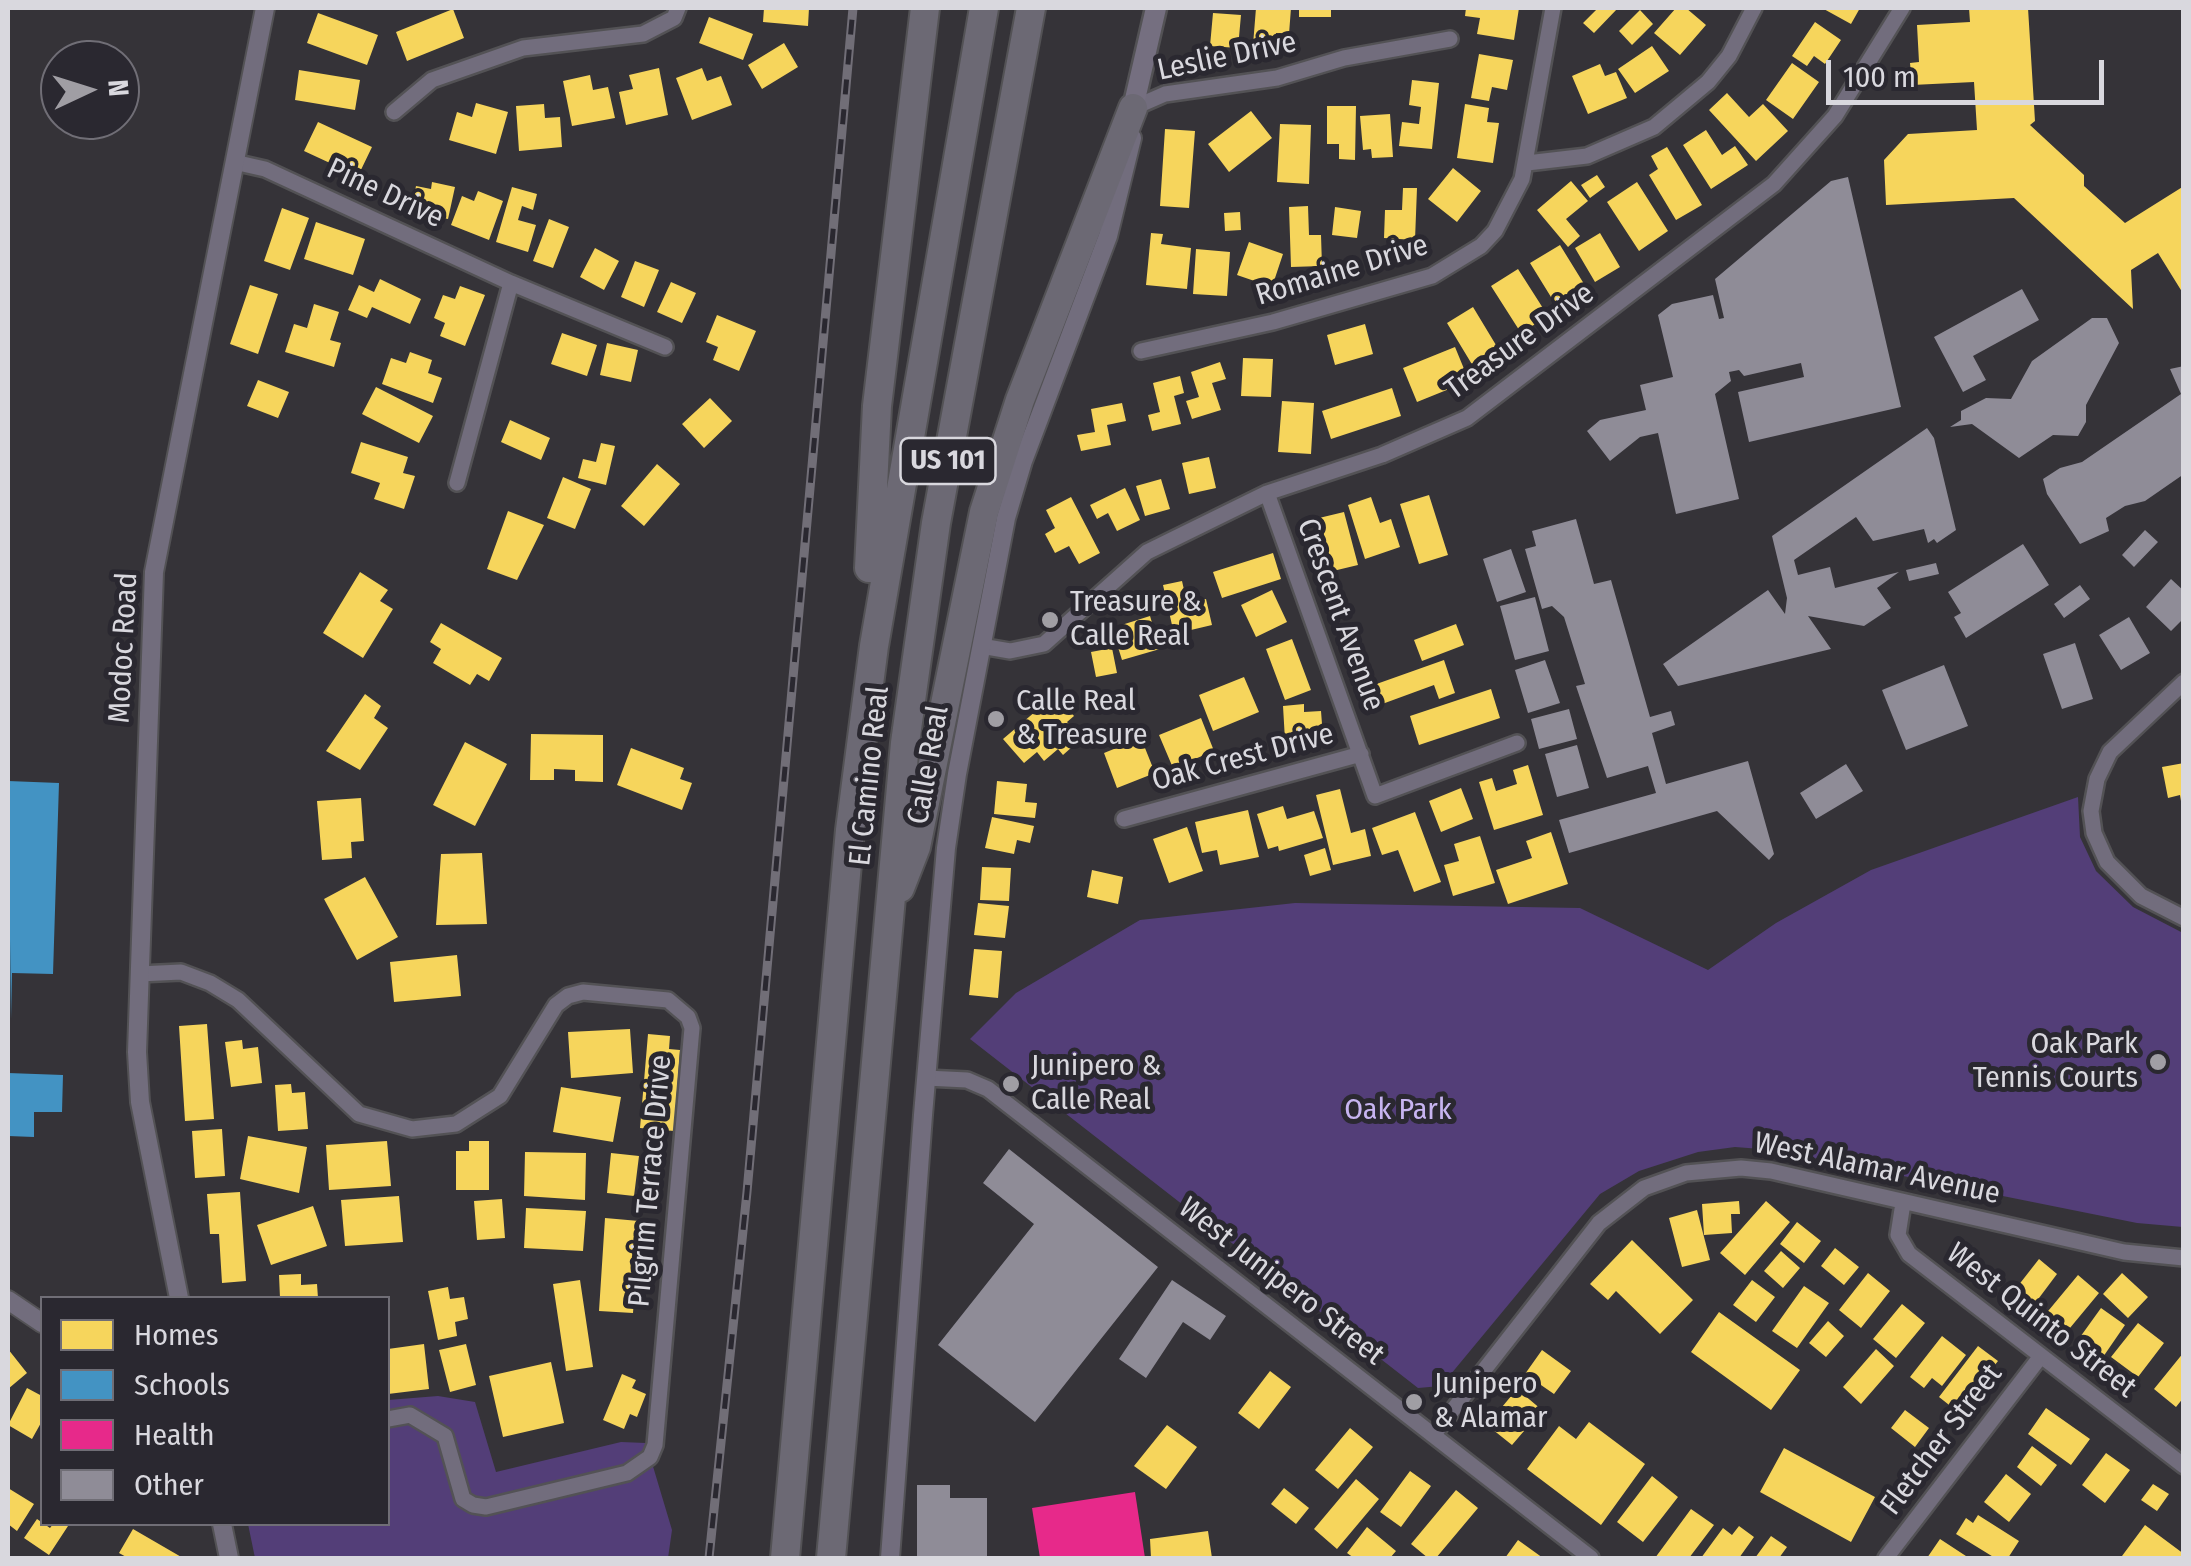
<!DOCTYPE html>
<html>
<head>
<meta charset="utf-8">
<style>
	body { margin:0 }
	#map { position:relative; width:2191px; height:1566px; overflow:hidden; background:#353338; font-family:"Fira Sans Condensed",sans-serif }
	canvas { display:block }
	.frame { position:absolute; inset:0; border:10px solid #d9d8de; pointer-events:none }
	.legend { position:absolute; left:40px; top:1296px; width:350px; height:230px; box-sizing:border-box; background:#2a2830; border:2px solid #706e76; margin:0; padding:12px 18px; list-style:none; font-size:30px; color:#d9d8de }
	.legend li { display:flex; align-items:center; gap:20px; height:50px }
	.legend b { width:50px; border:2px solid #706e76 }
	.north { position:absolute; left:40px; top:40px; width:100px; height:100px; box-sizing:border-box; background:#2a2830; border:2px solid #706e76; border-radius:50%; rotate:86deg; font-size:28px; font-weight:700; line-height:40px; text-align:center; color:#d9d8de }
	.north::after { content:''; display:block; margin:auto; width:35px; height:45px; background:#a09ea4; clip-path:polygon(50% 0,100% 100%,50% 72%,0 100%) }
	.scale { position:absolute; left:1826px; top:60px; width:278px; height:45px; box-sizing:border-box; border:5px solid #d9d8de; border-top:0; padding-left:12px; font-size:30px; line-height:35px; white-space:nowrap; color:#d9d8de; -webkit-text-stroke:8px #2a2830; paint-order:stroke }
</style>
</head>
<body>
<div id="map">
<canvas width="2191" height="1566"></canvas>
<div class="frame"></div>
<ul class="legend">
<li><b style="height:28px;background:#f6d55c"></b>Homes</li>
<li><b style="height:28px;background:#4393c3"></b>Schools</li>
<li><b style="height:28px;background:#e7298a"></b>Health</li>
<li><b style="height:28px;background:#8f8c97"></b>Other</li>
</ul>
<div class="north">N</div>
<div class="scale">100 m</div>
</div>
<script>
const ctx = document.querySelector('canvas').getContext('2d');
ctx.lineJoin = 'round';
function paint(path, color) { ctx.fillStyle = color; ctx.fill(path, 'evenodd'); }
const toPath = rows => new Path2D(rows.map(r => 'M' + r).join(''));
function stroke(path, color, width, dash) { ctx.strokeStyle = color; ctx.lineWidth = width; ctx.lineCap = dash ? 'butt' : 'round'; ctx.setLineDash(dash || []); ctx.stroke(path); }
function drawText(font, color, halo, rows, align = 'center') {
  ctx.font = font + ' "Fira Sans Condensed",sans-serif'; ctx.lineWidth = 10; ctx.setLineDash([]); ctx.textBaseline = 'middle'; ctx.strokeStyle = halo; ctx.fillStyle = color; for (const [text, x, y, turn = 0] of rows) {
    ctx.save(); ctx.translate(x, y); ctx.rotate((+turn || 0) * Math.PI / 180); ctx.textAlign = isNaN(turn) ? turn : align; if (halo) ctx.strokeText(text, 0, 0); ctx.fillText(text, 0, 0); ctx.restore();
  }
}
const green = toPath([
	[2078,797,2080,837,2096,871,2133,907,2183,933,2183,1227,2137,1223,1774,1150,1735,1147,1698,1152,1639,1171,1600,1194,1441,1386,1418,1388,970,1039,1016,993,1140,920,1295,903,1580,908,1708,970,1776,923,1871,870],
	[438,1396,475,1402,496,1472,621,1442,646,1443,672,1530,668,1558,255,1558,248,1524,388,1524,388,1400]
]);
const homes = toPath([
	[764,8,809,8,808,26,763,22],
	[1256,8,1291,8,1289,34,1276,33,1275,47,1253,45],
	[1299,8,1331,8,1331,17,1299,17],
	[1466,8,1519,8,1514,40,1477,34,1480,18,1465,16],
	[1598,8,1618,8,1594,33,1583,23],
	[1676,8,1686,8,1706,25,1680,55,1654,33],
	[1822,8,1860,8,1851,24],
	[1969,8,2028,8,2035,121,2030,125,2084,175,2084,186,2125,223,2184,186,2184,295,2158,253,2131,270,2133,309,2014,198,1886,205,1884,160,1908,134,1977,130,1974,82,1912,85,1910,63,1919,62,1917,25,1970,22],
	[453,9,464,38,407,61,396,32],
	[1640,10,1653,24,1632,45,1619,31],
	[318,13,378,35,367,65,307,43],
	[1213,13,1241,15,1238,48,1210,46],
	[709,17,753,34,743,60,699,43],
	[1815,22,1841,40,1825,64,1814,56,1807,66,1792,56],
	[784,43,798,67,762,89,748,65],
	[1652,46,1669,71,1635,93,1618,69],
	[1479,54,1513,60,1507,90,1492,87,1489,101,1471,98],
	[1792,63,1819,82,1793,119,1766,100],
	[1600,64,1605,76,1616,72,1627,98,1588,114,1572,76],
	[659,68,668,115,626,125,619,92,633,89,629,75],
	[702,68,707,81,721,76,732,105,692,120,676,78],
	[299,70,360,80,355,110,295,100],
	[590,75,593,90,608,87,615,118,572,126,563,81],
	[1412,80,1439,83,1432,149,1399,146,1402,122,1419,124,1421,107,1409,105],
	[1727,93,1749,117,1763,104,1788,131,1756,161,1709,110],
	[476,103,508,112,496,154,449,140,457,112,472,117],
	[544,104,545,118,560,117,562,147,519,151,516,106],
	[1465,104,1489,108,1487,122,1499,123,1493,163,1457,158],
	[1327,106,1356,106,1355,160,1339,159,1339,144,1327,144],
	[1251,111,1272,138,1229,172,1208,144],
	[1390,114,1393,157,1372,158,1371,149,1363,150,1360,116],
	[318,122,372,147,358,176,304,151],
	[1280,124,1311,125,1309,184,1277,182],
	[1165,129,1195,131,1189,208,1160,206],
	[1706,130,1722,155,1735,146,1748,165,1711,189,1683,145],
	[1667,147,1702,205,1676,220,1649,175,1658,169,1651,156],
	[1453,168,1481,191,1457,222,1428,199],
	[1597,175,1605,187,1590,198,1581,185],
	[1571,181,1588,201,1566,219,1580,236,1568,247,1537,210],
	[432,182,455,187,448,219,411,211,416,186,431,189],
	[1637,182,1668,231,1639,251,1607,202],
	[512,187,537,194,533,210,522,206,518,220,536,225,528,252,496,242],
	[1403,188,1417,188,1415,240,1384,238,1385,210,1402,210],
	[478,191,503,201,489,240,451,225,462,196,474,201],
	[1308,206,1309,235,1321,235,1322,266,1291,267,1289,207],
	[1335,207,1361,211,1357,238,1332,235],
	[282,208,309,218,290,270,264,261],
	[1240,212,1241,230,1225,231,1224,213],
	[549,219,569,227,553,268,533,261],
	[316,222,365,239,353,275,304,259],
	[1151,233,1163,234,1161,244,1191,248,1187,289,1146,285],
	[1600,233,1620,267,1595,282,1575,248],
	[1249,242,1283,254,1272,287,1237,275],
	[1560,245,1589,292,1559,310,1530,263],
	[595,248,619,261,604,290,580,277],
	[1196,249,1230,252,1227,296,1193,294],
	[635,261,659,270,644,307,621,297],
	[1518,269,1548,316,1521,333,1491,286],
	[380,279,421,299,410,324,372,307,367,318,348,310,359,285,374,292],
	[671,282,696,293,682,323,657,312],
	[250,285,278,294,258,354,230,344],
	[460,286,485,295,465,346,440,336,445,323,434,318,443,295,455,299],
	[314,304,339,312,330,340,341,343,334,367,285,352,294,324,307,328],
	[1473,307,1502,355,1476,371,1447,323],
	[717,315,756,331,739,371,713,360,718,347,706,342],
	[1365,324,1373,354,1335,365,1327,335],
	[562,333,597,345,587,376,551,364],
	[607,343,638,350,631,382,600,375],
	[1455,347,1469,381,1417,402,1403,368],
	[410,352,432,360,428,373,442,378,433,403,382,384,391,358,406,363],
	[1243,358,1273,359,1271,397,1241,396],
	[1220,362,1226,379,1212,383,1221,410,1192,419,1186,401,1199,397,1191,372],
	[1180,376,1184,393,1174,396,1181,424,1152,431,1148,415,1160,412,1153,383],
	[258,380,289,392,278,418,247,406],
	[376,387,433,416,419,443,362,414],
	[1392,388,1401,416,1331,439,1322,411],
	[710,398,732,421,704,448,682,424],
	[1282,401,1314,403,1311,454,1278,452],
	[1122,403,1126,421,1107,425,1111,445,1081,451,1077,435,1095,432,1091,409],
	[510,420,550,438,541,460,501,442],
	[361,442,408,457,403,473,415,476,404,509,374,499,380,483,351,473],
	[601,443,615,446,606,485,578,478,583,459,596,462],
	[1209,457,1216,488,1189,494,1182,463],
	[657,464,680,484,644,526,621,506],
	[563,477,591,489,575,529,547,518],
	[1161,479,1170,509,1145,516,1136,486],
	[1125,488,1140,520,1117,531,1108,513,1097,519,1090,505],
	[1429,495,1448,555,1419,564,1400,504],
	[1071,497,1100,553,1079,564,1069,546,1055,553,1045,534,1055,528,1046,510],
	[1371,497,1380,523,1391,519,1400,547,1365,559,1348,505],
	[508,511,544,525,517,580,487,569],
	[1344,512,1358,565,1333,571,1319,518],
	[1273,553,1281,579,1222,598,1213,572],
	[360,572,388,590,380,601,393,609,363,658,323,633],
	[1182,581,1187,603,1206,599,1212,625,1174,634,1163,585],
	[1272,590,1287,622,1256,637,1241,605],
	[1150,616,1160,649,1122,660,1112,628],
	[441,623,502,658,489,681,477,674,470,685,433,663,441,649,430,642],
	[1456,624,1464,645,1422,661,1414,640],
	[1292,639,1311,690,1285,700,1266,649],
	[1112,648,1117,673,1096,677,1091,652],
	[1444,660,1455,693,1439,699,1434,685,1374,707,1368,687],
	[1244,677,1259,712,1213,731,1199,695],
	[1491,689,1500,718,1419,745,1410,716],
	[365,694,381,706,374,718,388,728,360,770,326,751],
	[1056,694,1074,716,1067,722,1081,739,1063,755,1058,749,1044,761,1037,752,1024,763,1003,739],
	[1304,704,1304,712,1321,711,1323,737,1285,740,1283,706],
	[1201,718,1214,751,1173,768,1159,735],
	[531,734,603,735,603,782,575,781,575,770,554,769,554,780,530,780],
	[1141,738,1155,773,1117,788,1104,753],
	[465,742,507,764,475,826,433,805],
	[631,748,684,768,680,779,692,783,682,810,617,785],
	[2184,763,2184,807,2182,807,2180,795,2168,798,2162,767],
	[1528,765,1543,815,1494,830,1479,782,1492,778,1496,791,1517,784,1513,770],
	[997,781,1027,784,1025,802,1037,803,1035,818,994,814],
	[1461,788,1473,819,1441,832,1429,801],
	[1340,789,1351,833,1365,829,1371,856,1333,865,1316,795],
	[361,798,364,841,351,842,352,858,322,860,317,801],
	[1283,806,1287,819,1314,811,1323,838,1279,851,1278,846,1268,849,1257,814],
	[1248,810,1259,857,1220,865,1217,850,1202,853,1195,822],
	[1415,812,1441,882,1414,892,1398,850,1382,855,1372,828],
	[992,817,1034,826,1030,843,1017,840,1014,854,985,848],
	[1187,827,1203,871,1169,883,1153,839],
	[1551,832,1568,884,1508,904,1496,870,1532,858,1526,841],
	[1480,836,1495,883,1453,896,1444,865,1459,861,1454,844],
	[1325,848,1331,870,1310,876,1304,855],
	[482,853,487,924,436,925,441,854],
	[982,867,1011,868,1009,901,980,900],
	[1092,870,1123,877,1118,904,1087,897],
	[365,877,398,937,357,960,324,899],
	[978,903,1009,906,1005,938,974,935],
	[974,949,1002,951,998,998,969,995],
	[457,955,461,996,394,1002,390,962],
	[207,1024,214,1119,185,1121,179,1026],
	[630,1029,633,1073,571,1078,568,1032],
	[648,1034,670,1036,669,1049,680,1050,674,1131,640,1128],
	[242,1040,243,1049,258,1047,262,1083,231,1087,225,1042],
	[291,1084,292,1093,305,1092,308,1129,278,1131,275,1085],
	[561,1087,621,1097,613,1142,553,1132],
	[222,1129,225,1176,195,1178,192,1131],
	[248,1136,307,1147,299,1193,240,1179],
	[387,1141,391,1186,329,1190,326,1145],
	[469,1141,489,1141,489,1190,456,1190,456,1151,469,1151],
	[525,1152,586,1153,585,1200,524,1196],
	[611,1153,639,1156,634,1196,607,1193],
	[240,1192,246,1281,222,1283,219,1234,210,1234,207,1194],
	[399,1196,403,1242,345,1246,341,1200],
	[502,1199,505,1238,477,1240,474,1201],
	[1739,1201,1740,1214,1731,1214,1732,1233,1704,1235,1702,1204],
	[1766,1201,1790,1222,1745,1275,1720,1253],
	[313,1206,327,1246,271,1265,257,1225],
	[526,1208,586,1211,583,1251,524,1248],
	[1697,1210,1710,1260,1682,1267,1669,1218],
	[605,1218,639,1221,633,1313,599,1311],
	[1797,1222,1821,1241,1804,1263,1780,1244],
	[1632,1240,1693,1300,1660,1334,1616,1291,1608,1300,1590,1284],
	[1835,1248,1859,1267,1844,1285,1821,1266],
	[1781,1251,1800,1268,1783,1288,1764,1271],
	[2039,1259,2057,1274,2033,1306,2014,1291],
	[1868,1273,1890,1291,1861,1328,1839,1310],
	[2122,1273,2148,1297,2128,1318,2103,1294],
	[301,1274,301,1285,317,1284,318,1298,280,1298,279,1275],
	[2078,1275,2099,1293,2065,1334,2044,1316],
	[580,1280,593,1367,566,1371,553,1284],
	[1752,1280,1775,1297,1756,1322,1733,1305],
	[1804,1286,1829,1303,1797,1348,1772,1331],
	[448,1287,450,1299,464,1297,468,1319,455,1322,457,1336,438,1340,428,1291],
	[1902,1304,1925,1323,1896,1358,1873,1339],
	[2101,1308,2125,1325,2103,1357,2078,1340],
	[1719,1312,1800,1370,1771,1410,1691,1352],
	[1828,1321,1844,1336,1826,1357,1809,1343],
	[2138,1323,2164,1343,2138,1377,2111,1357],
	[1942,1336,1966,1355,1942,1386,1932,1378,1924,1388,1910,1377],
	[424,1344,429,1389,388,1394,388,1349],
	[466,1344,476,1385,450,1392,439,1350],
	[1978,1346,1998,1361,1958,1412,1939,1397],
	[8,1349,27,1373,8,1389],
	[1876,1349,1894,1366,1861,1404,1843,1387],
	[1542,1350,1571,1371,1554,1394,1525,1374],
	[2184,1352,2184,1397,2176,1407,2154,1389],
	[551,1362,564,1423,503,1437,489,1376],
	[1270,1371,1291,1387,1259,1429,1238,1413],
	[622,1374,636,1380,632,1388,646,1394,637,1417,630,1414,624,1429,603,1420],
	[27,1388,42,1396,42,1421,32,1439,8,1425],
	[1517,1389,1542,1410,1512,1445,1487,1425],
	[2046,1408,2090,1439,2071,1465,2028,1434],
	[1905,1410,1929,1428,1915,1447,1891,1428],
	[1589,1422,1645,1464,1601,1525,1527,1469,1559,1426,1576,1439],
	[1167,1425,1197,1447,1166,1489,1134,1466],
	[1350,1428,1373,1447,1338,1489,1315,1470],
	[2032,1446,2057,1465,2041,1486,2017,1467],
	[1784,1448,1875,1497,1851,1542,1760,1492],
	[2106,1453,2130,1470,2105,1503,2082,1485],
	[1410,1471,1431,1486,1401,1527,1380,1512],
	[2006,1474,2031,1494,2009,1522,1984,1502],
	[1652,1476,1678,1497,1643,1542,1617,1522],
	[1356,1479,1379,1499,1337,1549,1314,1529],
	[2153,1484,2169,1494,2157,1511,2141,1500],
	[8,1488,34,1504,17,1531,8,1524],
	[1284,1488,1309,1508,1296,1524,1271,1504],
	[1456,1490,1478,1508,1436,1558,1428,1558,1411,1544],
	[1691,1509,1714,1525,1689,1558,1655,1558],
	[1978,1515,2019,1541,2008,1558,1995,1558,1956,1534,1966,1518,1973,1523],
	[37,1519,50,1528,53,1524,68,1526,49,1555,24,1538],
	[2145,1525,2184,1554,2184,1558,2122,1556],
	[1739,1526,1754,1537,1739,1558,1701,1558,1723,1528,1732,1535],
	[1367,1527,1396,1551,1390,1558,1354,1558,1347,1553],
	[133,1529,183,1558,128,1558,119,1553],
	[1208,1531,1212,1558,1151,1558,1150,1539],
	[1771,1536,1787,1547,1779,1558,1755,1558],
	[1940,1539,1969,1558,1927,1558],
	[1518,1540,1543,1558,1505,1558]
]);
const schools = toPath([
	[8,781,59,783,53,974,12,973,11,1019],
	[8,1073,63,1075,62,1112,34,1112,34,1137,8,1136]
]);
const health = toPath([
	[1135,1492,1145,1558,1040,1558,1032,1508]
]);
const building = toPath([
	[1848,177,1901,407,1749,442,1738,392,1804,377,1801,363,1744,376,1739,370,1729,372,1731,381,1715,394,1739,499,1676,514,1658,433,1640,437,1610,461,1587,431,1600,420,1646,410,1640,385,1673,377,1658,315,1672,304,1713,295,1719,319,1724,318,1715,279,1831,181],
	[2022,289,2039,320,1973,356,1986,380,1963,392,1934,337],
	[2092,318,2107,318,2119,343,2086,405,2086,422,2078,436,2053,435,2019,458,1972,424,1950,427,1961,420,1961,411,1986,398,2011,399,2032,361],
	[2184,366,2184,474,2145,501,2125,506,2106,518,2109,531,2080,544,2047,494,2043,479,2060,468,2082,462,2181,394,2170,369],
	[1927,428,1934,438,1956,530,1937,543,1934,539,1928,543,1924,529,1873,541,1856,517,1794,560,1798,575,1830,567,1835,588,1899,572,1877,588,1891,608,1864,626,1808,616,1831,649,1678,686,1663,664,1768,590,1785,614,1787,598,1772,536],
	[1576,519,1594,584,1611,580,1650,717,1671,711,1675,725,1652,733,1666,784,1748,761,1774,854,1769,860,1717,811,1569,853,1559,820,1656,793,1648,766,1607,778,1576,686,1585,684,1564,617,1552,606,1542,609,1525,549,1536,546,1532,531],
	[2145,530,2158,542,2134,567,2122,555],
	[2023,544,2049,585,1966,638,1954,617,1961,613,1948,592],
	[1511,549,1526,592,1497,602,1483,559],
	[1936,563,1939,574,1909,581,1906,570],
	[2171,579,2184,591,2184,618,2171,631,2146,607],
	[2080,585,2090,599,2064,618,2054,604],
	[1535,597,1549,651,1515,660,1500,606],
	[2129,617,2150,653,2121,670,2099,635],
	[2075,643,2093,699,2062,709,2043,654],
	[1545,660,1560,703,1528,713,1515,670],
	[1944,665,1968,726,1906,750,1882,690],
	[1569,709,1577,739,1539,749,1531,719],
	[1577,745,1589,788,1557,797,1545,754],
	[1846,764,1863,791,1816,819,1800,793],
	[1009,1149,1158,1267,1035,1422,938,1345,1034,1224,983,1183],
	[1172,1280,1226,1316,1210,1340,1183,1322,1146,1378,1119,1359],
	[917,1485,950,1485,950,1498,987,1498,987,1558,917,1558]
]);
const minor = toPath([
	[1133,108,1165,94,1277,78,1344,58,1450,39],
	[394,112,432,80,523,48,643,34,674,18,678,8],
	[234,162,265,169,511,283,665,347],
	[1527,163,1587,156,1654,127,1708,82,1729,56,1754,8],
	[1141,351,1273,322,1432,276,1481,246,1495,231,1522,179,1553,8],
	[457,483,511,283],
	[1267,493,1375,796,1517,743],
	[981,646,1010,651,1044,644,1147,552,1267,493,1382,455,1467,418,1774,184,1835,116,1902,8],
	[2184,682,2110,752,2097,779,2091,811,2094,833,2107,862,2141,896,2184,918],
	[1124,819,1361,754],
	[139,974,181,972,210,983,238,1000,359,1114,412,1129,456,1124,500,1096,556,1005,568,996,583,992,668,1000,688,1017,692,1028,655,1445,650,1457,627,1473,486,1507,473,1505,463,1499,445,1436,410,1415,388,1419],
	[926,1078,967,1080,988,1089,1591,1558],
	[1903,1203,1898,1235,1909,1254,2184,1466],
	[1434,1434,1599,1223,1644,1188,1686,1173,1741,1168,1771,1171,2124,1252,2184,1258],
	[1886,1558,2041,1356]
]);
const tertiary = toPath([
	[179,1298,140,1102,137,1052,154,572,265,8],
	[8,1300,42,1323],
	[222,1524,229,1558],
	[890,1558,923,1115,946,848,957,774,1006,518,1023,461,1108,236,1132,138]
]);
const secondary = toPath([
	[1133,108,1156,8]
]);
const motorway = toPath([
	[869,568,877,406,925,8],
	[900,888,916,847,984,512,1020,400,1133,108],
	[785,1558,850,830,874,646,984,8],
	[831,1558,905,743,936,523,1031,8]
]);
const rail = toPath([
	[709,1558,747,1192,853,8]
]);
const markers = [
	[1050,620,10,"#a09ea4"],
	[996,719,10,"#a09ea4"],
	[2158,1062,10,"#a09ea4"],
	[1011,1084,10,"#a09ea4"],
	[1414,1402,10,"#a09ea4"]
];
const shields = [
	[948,461,95]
];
const shieldNames = [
	["US 101",948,461]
];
const streetNames = [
	["Leslie Drive",1227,57,-12],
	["Pine Drive",385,194,25],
	["Romaine Drive",1342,271,-17],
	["Treasure Drive",1520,342,-36],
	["Crescent Avenue",1340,615,70],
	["Modoc Road",124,648,-87],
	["Oak Crest Drive",1243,758,-15],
	["Calle Real",929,765,-80],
	["El Camino Real",870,776,-84],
	["West Alamar Avenue",1877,1169,12],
	["Pilgrim Terrace Drive",651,1181,-85],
	["West Junipero Street",1281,1282,38],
	["West Quinto Street",2041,1321,38],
	["Fletcher Street",1942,1440,-53]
];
const poiNames = [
	["Treasure &",1070,603],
	["Calle Real",1070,637],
	["Calle Real",1016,702],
	["& Treasure",1016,736],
	["Oak Park",2138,1045,"right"],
	["Tennis Courts",2138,1079,"right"],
	["Junipero &",1031,1067],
	["Calle Real",1031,1101],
	["Junipero",1434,1385],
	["& Alamar",1434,1419]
];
const parkNames = [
	["Oak Park",1398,1111]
];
paint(green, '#533e78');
paint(homes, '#f6d55c');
paint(schools, '#4393c3');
paint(health, '#e7298a');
paint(building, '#8f8c97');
stroke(minor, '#535255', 20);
stroke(tertiary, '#535255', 22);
stroke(secondary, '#535255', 25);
stroke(motorway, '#535255', 32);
stroke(minor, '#726d7d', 15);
stroke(tertiary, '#726d7d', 18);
stroke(secondary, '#756f80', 20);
stroke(motorway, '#6c6974', 28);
stroke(rail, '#716e77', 9);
stroke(rail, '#2a2830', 5, [15]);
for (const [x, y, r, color] of markers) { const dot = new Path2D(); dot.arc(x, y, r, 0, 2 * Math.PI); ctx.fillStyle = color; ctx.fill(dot); stroke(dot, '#2a2830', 4); }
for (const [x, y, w] of shields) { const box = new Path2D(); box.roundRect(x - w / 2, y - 23, w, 46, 8); ctx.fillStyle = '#2a2830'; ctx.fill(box); stroke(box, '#d9d8de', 2.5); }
drawText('bold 28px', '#d9d8de', null, shieldNames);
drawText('30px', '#d9d8de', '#2a2830', streetNames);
drawText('30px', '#d9d8de', '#2a2830', poiNames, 'left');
drawText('30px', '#c7b4f0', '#2a2830', parkNames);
</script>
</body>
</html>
